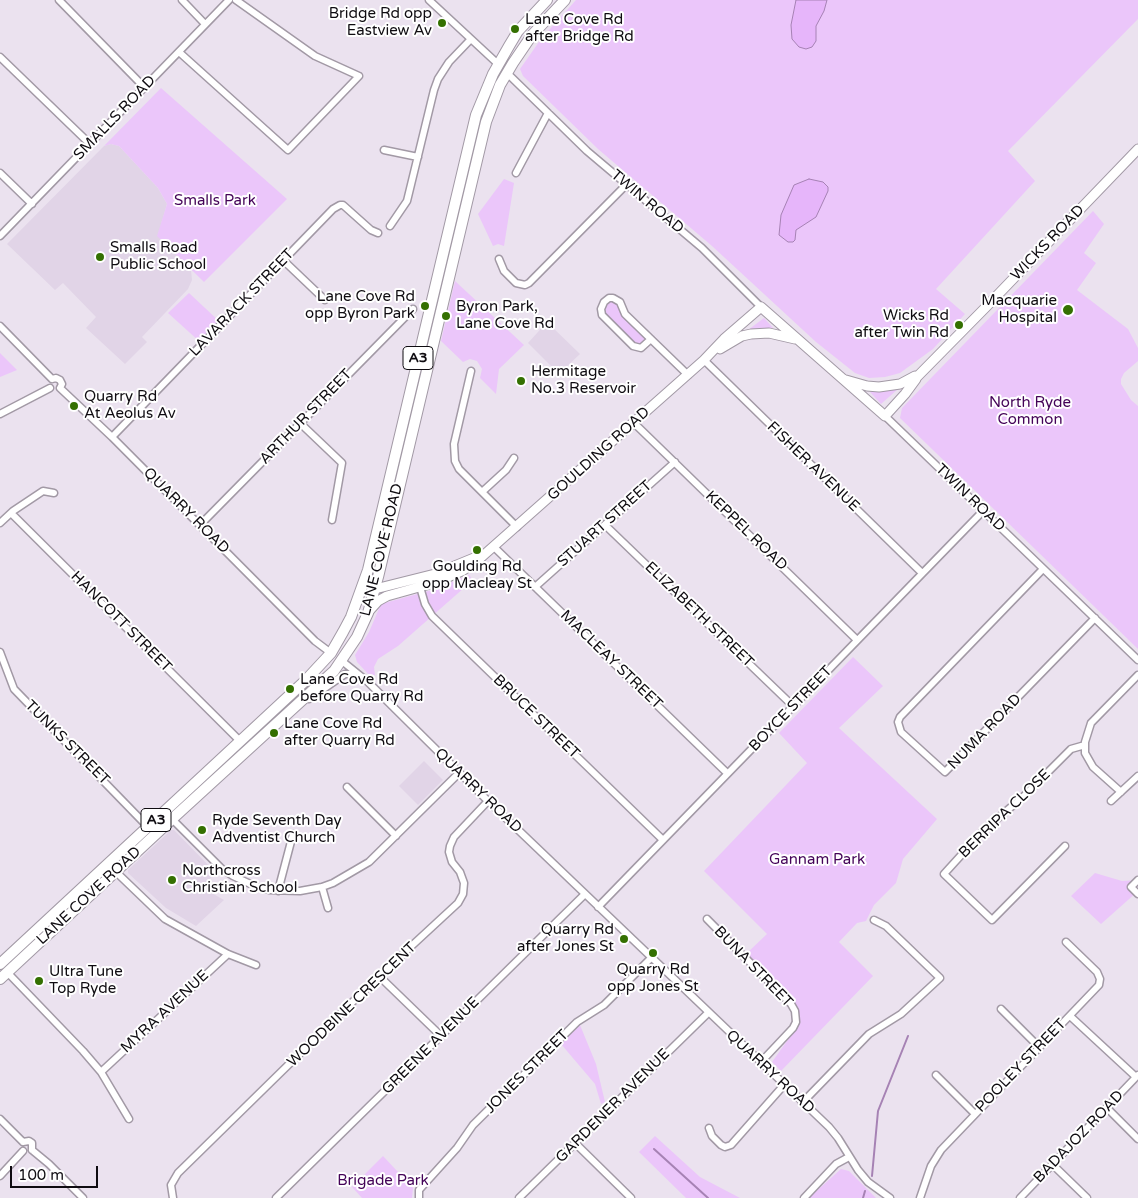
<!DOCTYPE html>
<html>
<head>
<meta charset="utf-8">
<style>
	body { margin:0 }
	#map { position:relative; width:1138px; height:1198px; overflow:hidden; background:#ebe2ef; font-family:"Varela Round",sans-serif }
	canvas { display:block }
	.scale { position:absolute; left:10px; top:1166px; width:88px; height:22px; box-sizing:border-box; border:2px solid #0f0c11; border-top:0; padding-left:6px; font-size:15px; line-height:18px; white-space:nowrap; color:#0f0c11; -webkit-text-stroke:4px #fff; paint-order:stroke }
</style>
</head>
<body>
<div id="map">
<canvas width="1138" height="1198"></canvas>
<div class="scale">100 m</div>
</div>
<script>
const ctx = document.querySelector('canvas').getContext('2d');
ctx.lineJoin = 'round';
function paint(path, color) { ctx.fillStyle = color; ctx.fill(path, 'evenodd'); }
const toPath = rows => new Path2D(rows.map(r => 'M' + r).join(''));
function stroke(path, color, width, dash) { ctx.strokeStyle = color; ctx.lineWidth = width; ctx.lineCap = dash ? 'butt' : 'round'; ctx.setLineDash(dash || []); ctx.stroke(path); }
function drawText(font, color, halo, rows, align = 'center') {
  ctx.font = font + ' "Varela Round",sans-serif'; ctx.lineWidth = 4; ctx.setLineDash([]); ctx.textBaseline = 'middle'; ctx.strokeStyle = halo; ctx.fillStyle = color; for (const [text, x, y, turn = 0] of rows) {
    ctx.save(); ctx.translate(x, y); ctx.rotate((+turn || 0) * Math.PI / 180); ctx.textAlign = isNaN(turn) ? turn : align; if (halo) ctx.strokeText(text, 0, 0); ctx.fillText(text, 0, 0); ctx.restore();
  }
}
const built = toPath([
	[111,144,119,146,158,188,167,204,158,236,191,270,192,280,188,289,142,337,147,342,125,364,86,328,96,317,63,283,55,290,7,244,104,146],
	[547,322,580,354,561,372,559,370,557,372,528,343],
	[424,761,443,780,418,805,399,786],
	[171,830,174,830,216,873,201,887,224,900,196,926,166,908,128,873,128,870]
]);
const green = toPath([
	[576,0,1138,0,1138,19,1008,151,1035,181,936,289,965,314,933,349,900,373,885,377,869,378,855,373,816,342,712,246,598,149,523,76,520,69,541,39],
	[161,88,287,199,204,282,157,236,167,204,158,188,119,146,111,144,104,146],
	[504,179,514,183,504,246,498,244,493,246,478,214],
	[1093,211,1104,224,1084,253,1096,263,1077,290,1128,329,1138,348,1138,361,1124,373,1121,379,1121,384,1131,400,1138,406,1138,649,900,418,902,408],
	[455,281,524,345,499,369,496,394,480,378,482,369,477,361,470,359,463,362,441,341],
	[189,293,220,322,200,342,168,313],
	[610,301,617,304,622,314,645,337,645,340,641,345,636,345,605,316,603,309,605,304],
	[764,318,773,328,748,330],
	[0,353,17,370,0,377],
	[898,389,881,404,870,392,883,391],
	[469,575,473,580,398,646,378,659,374,667,375,675,370,676,357,662,355,655,369,632,381,604,432,590],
	[853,657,883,686,839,728,937,819,903,859,896,883,874,905,866,921,857,923,839,942,873,976,781,1071,772,1062,797,1027,800,1018,798,1009,794,1002,746,954,767,934,704,871,807,763,779,733],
	[1095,873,1122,881,1138,880,1131,887,1137,892,1101,924,1071,896],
	[580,1025,596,1064,605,1102,601,1104,595,1084,561,1044],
	[655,1136,700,1177,740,1198,686,1198,639,1152],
	[383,1156,413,1188,412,1198,362,1198,352,1187],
	[841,1169,849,1171,876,1198,810,1198,812,1195]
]);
const water = toPath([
	[796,0,827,0,824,11,816,26,816,41,812,47,806,49,799,47,792,39,791,25,796,0],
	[809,179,823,182,828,187,828,191,816,217,796,230,795,240,793,242,788,242,779,235,781,215,794,185,809,179]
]);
const stream = toPath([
	[654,1149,708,1198],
	[872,1176,878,1111,908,1036],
	[863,1198,865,1191]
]);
const minor = toPath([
	[59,0,145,88],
	[182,0,205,24],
	[429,0,498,64],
	[179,52,288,150,359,76,315,56,236,0],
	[0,57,90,144],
	[506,72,587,151,702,248,761,307],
	[384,150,418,157],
	[0,173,32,204],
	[516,173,548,113],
	[390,226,407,201,434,90,438,79,449,62,471,39],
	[0,236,229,0],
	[499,259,504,271,516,283,525,285,529,283,626,185],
	[283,260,325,300],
	[0,326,52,379],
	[651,339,641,348,633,346,602,315,601,309,604,302,609,298,613,298,620,302,625,314,688,375],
	[704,360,922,573],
	[471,371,454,444,455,461,459,469,517,527],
	[52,379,56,378,60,380,62,384,60,388],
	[60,388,112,437,315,641,331,653],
	[0,414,50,388],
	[885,416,1138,660],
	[300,423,342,463,332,520],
	[634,423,857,640],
	[112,437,333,209,340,205,343,205,371,230,378,233],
	[482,492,506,470,514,458],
	[12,514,240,741],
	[0,523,13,511,43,491,54,493],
	[200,525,413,309],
	[605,525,793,706],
	[494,547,727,773],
	[1043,569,900,717,898,722,901,732,945,772,1095,618],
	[420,587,425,604,432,616,663,840],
	[535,587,675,462],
	[0,652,14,689,148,827],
	[342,661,368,682,488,801,829,1127,838,1138,858,1170,868,1182,890,1198],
	[309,699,345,674,353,674,358,676],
	[347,787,396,836],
	[1121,792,1093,767,1085,753,1085,742,1091,723,1138,675],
	[1111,801,1138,776],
	[172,819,222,869,233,876,257,887,269,890,300,891,322,887,333,883,369,862,459,773],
	[1065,846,992,920,944,874,984,830,1024,796,1071,749,1085,745],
	[115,871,165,919,228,954,256,965],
	[1138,880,1131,887,1138,894],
	[322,887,328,908],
	[278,891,293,834],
	[598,907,983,511],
	[707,919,791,1004,795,1011,796,1022,793,1028,760,1063],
	[7,972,83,1051,101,1072,129,1119],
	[379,976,441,1036],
	[1001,1009,1039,1047],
	[1070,1016,1136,1077],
	[101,1072,228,954],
	[936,1075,975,1114],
	[802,1103,869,1034,901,1014,940,978,886,926,874,920],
	[1107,1108,1138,1139],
	[0,1119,23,1142],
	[709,1128,712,1136,721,1145,725,1147,731,1145,784,1085],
	[23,1142,29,1141,32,1143,32,1150],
	[575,1143,631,1198],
	[32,1150,49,1164,83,1198],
	[1052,1164,1087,1198],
	[0,1176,23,1151],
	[173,1198,171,1185,178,1173,379,976,458,903,463,894,464,883,460,872,452,862,449,852,450,846,454,837,488,801],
	[276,1198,585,894],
	[419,1198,419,1190,457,1148,473,1125,577,1022,604,1005,651,958],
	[519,1198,708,1013],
	[804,1198,836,1164,849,1157],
	[920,1198,931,1166,941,1150,1099,985,1100,979,1097,972,1066,942],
	[1020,1198,1138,1075]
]);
const major = toPath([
	[720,349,742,336,751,334,769,333,795,339],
	[846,380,867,386,879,387,900,384,915,376],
	[912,382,986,307,1138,149],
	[375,589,435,574,474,558],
	[369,611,378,601,387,596,437,582,462,571,477,561,704,360,724,339,761,307,885,416,905,394,916,379]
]);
const highway = toPath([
	[0,964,305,681,331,653,343,632,351,617,368,570,476,115,493,74,509,46,518,31,547,0],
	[0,979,172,819,334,671,357,637,368,613,378,577,486,122,500,85,513,63,532,35,565,0]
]);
const markers = [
	[442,23,5,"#347001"],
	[515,29,5,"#347001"],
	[100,257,5,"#347001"],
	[425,306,5,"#347001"],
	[1068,310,6,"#347001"],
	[446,316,5,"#347001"],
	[959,325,5,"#347001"],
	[521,381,5,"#347001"],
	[74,406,5,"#347001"],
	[477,550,5,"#347001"],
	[290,689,5,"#347001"],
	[274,733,5,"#347001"],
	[202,830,5,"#347001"],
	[172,880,5,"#347001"],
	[624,939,5,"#347001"],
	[653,953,5,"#347001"],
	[39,981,5,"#347001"]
];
const shields = [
	[418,358,30],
	[156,820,30]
];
const shieldNames = [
	["A3",418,358],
	["A3",156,820]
];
const poiNames = [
	["Bridge Rd opp",432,14,"right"],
	["Eastview Av",432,31,"right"],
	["Lane Cove Rd",525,20],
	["after Bridge Rd",525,37],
	["Smalls Road",110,248],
	["Public School",110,265],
	["Lane Cove Rd",415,297,"right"],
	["opp Byron Park",415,314,"right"],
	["Macquarie",1057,301,"right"],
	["Hospital",1057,318,"right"],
	["Byron Park,",456,307],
	["Lane Cove Rd",456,324],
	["Wicks Rd",949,316,"right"],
	["after Twin Rd",949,333,"right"],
	["Hermitage",531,372],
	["No.3 Reservoir",531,389],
	["Quarry Rd",84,397],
	["At Aeolus Av",84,414],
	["Goulding Rd",477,567,"center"],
	["opp Macleay St",477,584,"center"],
	["Lane Cove Rd",300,680],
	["before Quarry Rd",300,697],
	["Lane Cove Rd",284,724],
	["after Quarry Rd",284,741],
	["Ryde Seventh Day",212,821],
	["Adventist Church",212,838],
	["Northcross",182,871],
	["Christian School",182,888],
	["Quarry Rd",614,930,"right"],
	["after Jones St",614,947,"right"],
	["Quarry Rd",653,970,"center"],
	["opp Jones St",653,987,"center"],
	["Ultra Tune",49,972],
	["Top Ryde",49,989]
];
const streetNames = [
	["SMALLS ROAD",115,118,-46],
	["TWIN ROAD",647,202,40],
	["WICKS ROAD",1048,243,-46],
	["LAVARACK STREET",242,303,-46],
	["ARTHUR STREET",306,417,-46],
	["GOULDING ROAD",599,454,-42],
	["FISHER AVENUE",813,467,44],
	["TWIN ROAD",970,498,44],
	["QUARRY ROAD",186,511,45],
	["STUART STREET",605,524,-42],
	["KEPPEL ROAD",746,531,44],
	["LANE COVE ROAD",382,550,-76],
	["ELIZABETH STREET",699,615,44],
	["HANCOTT STREET",121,622,45],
	["MACLEAY STREET",611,660,44],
	["BOYCE STREET",791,709,-46],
	["BRUCE STREET",536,717,44],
	["NUMA ROAD",985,732,-46],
	["TUNKS STREET",67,743,45],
	["QUARRY ROAD",478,791,44],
	["BERRIPA CLOSE",1005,814,-44],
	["LANE COVE ROAD",89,896,-43],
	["BUNA STREET",753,967,46],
	["WOODBINE CRESCENT",352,1005,-44],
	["MYRA AVENUE",165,1012,-43],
	["GREENE AVENUE",431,1046,-45],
	["POOLEY STREET",1021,1066,-46],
	["JONES STREET",527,1072,-45],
	["QUARRY ROAD",770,1072,43],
	["GARDENER AVENUE",613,1106,-45],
	["BADAJOZ ROAD",1079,1137,-46]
];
const parkNames = [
	["Smalls Park",215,201],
	["North Ryde",1030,403],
	["Common",1030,420],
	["Gannam Park",817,860],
	["Brigade Park",383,1181]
];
paint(built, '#e1d4e7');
paint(green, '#ebc6fa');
paint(water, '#e6b5fa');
stroke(water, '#a682b4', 1);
stroke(stream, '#a682b4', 2);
stroke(minor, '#a299a5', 9);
stroke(major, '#a299a5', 11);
stroke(highway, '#a299a5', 12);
stroke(minor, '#fff', 6);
stroke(major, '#fff', 9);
stroke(highway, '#fff', 10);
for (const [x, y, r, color] of markers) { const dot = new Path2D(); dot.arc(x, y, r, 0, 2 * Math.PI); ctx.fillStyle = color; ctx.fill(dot); stroke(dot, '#fff', 2); }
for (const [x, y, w] of shields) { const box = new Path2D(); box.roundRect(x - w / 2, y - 11.5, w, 23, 4); ctx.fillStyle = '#fff'; ctx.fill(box); stroke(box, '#0f0c11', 1); }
drawText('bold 14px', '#0f0c11', null, shieldNames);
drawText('15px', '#0f0c11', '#fff', poiNames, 'left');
drawText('15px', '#0f0c11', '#fff', streetNames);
drawText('15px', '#440358', '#fff', parkNames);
</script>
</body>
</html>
